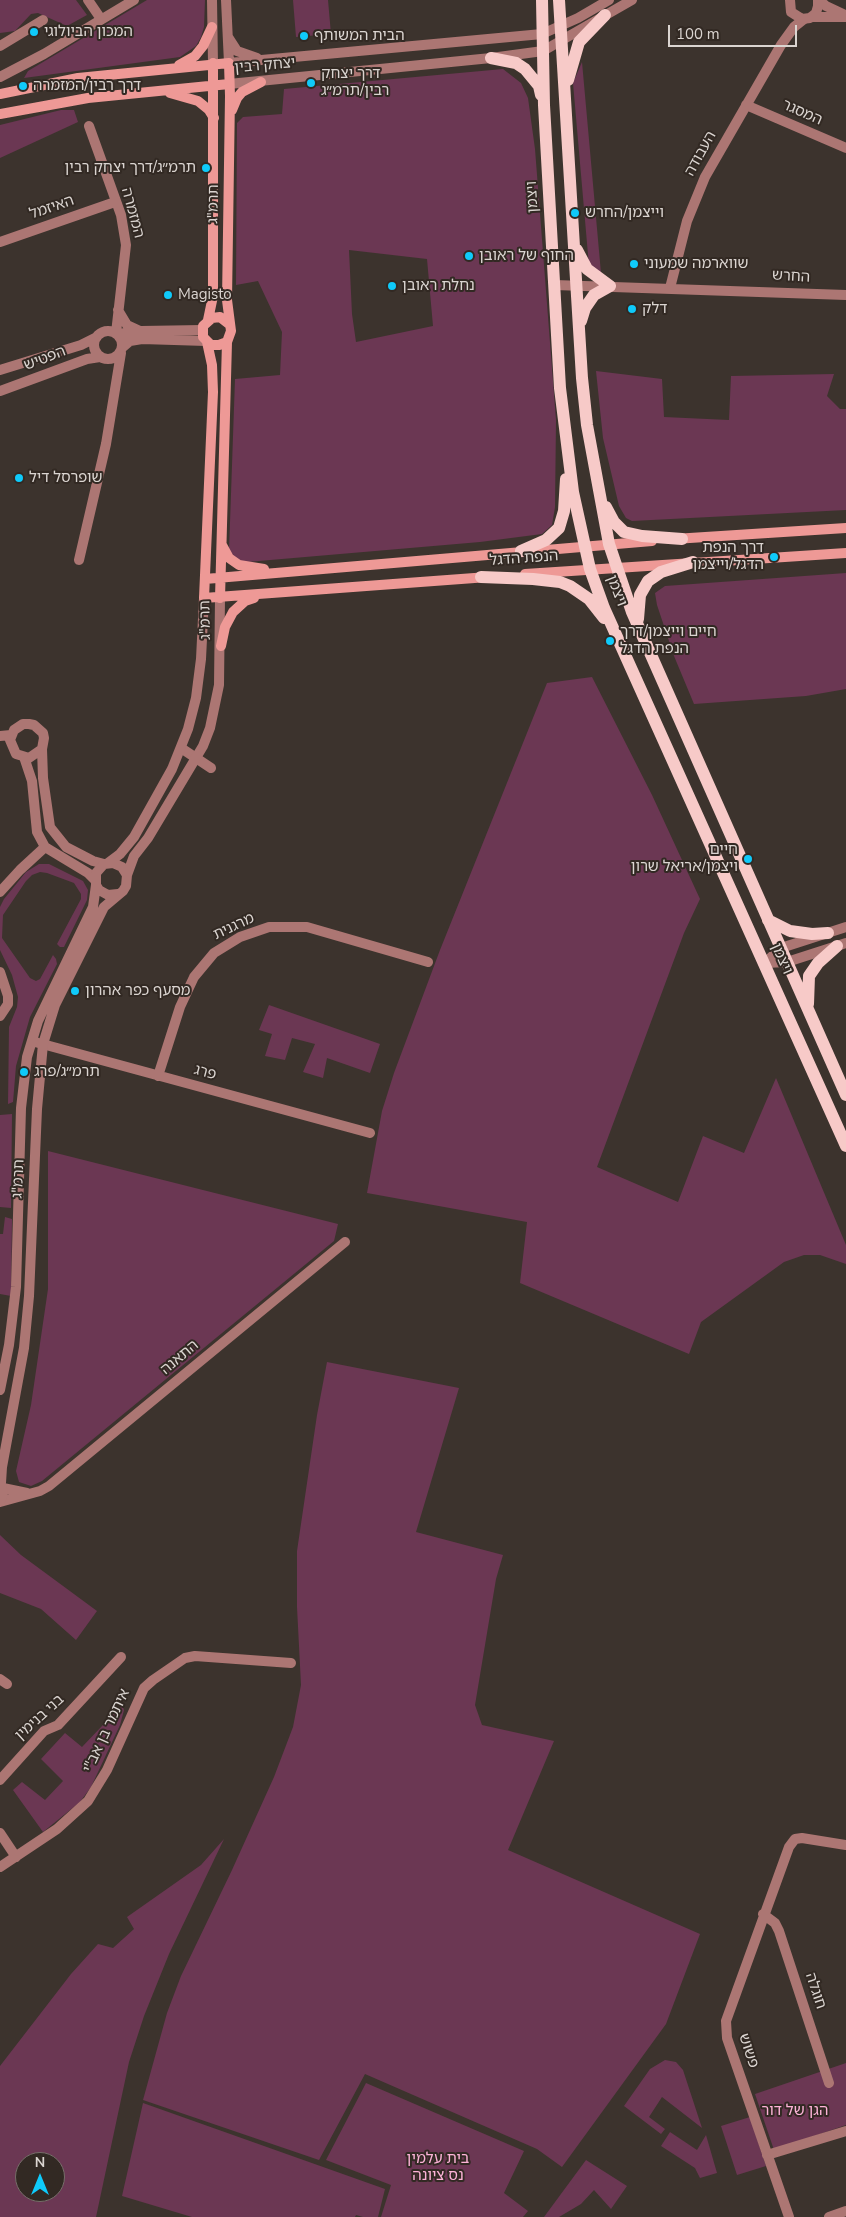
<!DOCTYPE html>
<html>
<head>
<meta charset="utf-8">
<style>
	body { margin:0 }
	#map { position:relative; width:846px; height:2217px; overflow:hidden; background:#3c332d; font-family:"Nunito Sans",sans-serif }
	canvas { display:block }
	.north { position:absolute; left:15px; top:2152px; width:50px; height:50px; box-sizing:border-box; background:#322923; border:1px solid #766e69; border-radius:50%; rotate:0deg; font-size:14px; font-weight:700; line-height:20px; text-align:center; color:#dbd5d1 }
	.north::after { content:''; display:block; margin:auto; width:18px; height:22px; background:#0fcafa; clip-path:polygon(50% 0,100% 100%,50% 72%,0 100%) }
	.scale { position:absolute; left:668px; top:25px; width:129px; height:22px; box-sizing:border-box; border:2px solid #dbd5d1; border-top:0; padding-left:6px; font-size:15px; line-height:18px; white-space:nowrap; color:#dbd5d1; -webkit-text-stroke:4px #322923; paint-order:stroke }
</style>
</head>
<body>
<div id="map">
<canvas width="846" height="2217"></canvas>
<div class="north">N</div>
<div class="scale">100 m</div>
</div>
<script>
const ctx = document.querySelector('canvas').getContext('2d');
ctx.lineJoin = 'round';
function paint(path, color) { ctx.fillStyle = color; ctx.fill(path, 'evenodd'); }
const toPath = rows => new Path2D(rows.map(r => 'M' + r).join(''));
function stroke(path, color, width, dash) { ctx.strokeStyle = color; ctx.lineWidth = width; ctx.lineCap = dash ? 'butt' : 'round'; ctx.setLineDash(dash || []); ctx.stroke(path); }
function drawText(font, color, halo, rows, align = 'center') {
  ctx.font = font + ' "Nunito Sans","Noto Sans Hebrew",sans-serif'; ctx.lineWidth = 4; ctx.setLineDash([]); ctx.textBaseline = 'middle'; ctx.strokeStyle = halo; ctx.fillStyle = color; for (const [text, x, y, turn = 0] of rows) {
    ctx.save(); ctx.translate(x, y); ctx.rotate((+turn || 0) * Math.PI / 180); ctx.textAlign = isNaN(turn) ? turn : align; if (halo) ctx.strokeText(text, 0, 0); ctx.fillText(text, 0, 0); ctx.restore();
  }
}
const green = toPath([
	[0,0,76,0,87,15,67,26,38,13,31,14,15,31,0,33],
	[147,0,205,0,204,27,201,37,196,46,180,57,24,78,28,71],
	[293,0,328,0,331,34,296,37],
	[582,62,601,273,589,266,573,83],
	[503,69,521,83,528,98,535,149,556,420,555,507,552,525,542,534,480,542,247,562,235,561,229,551,235,379,280,375,282,332,258,281,236,285,237,123,243,117,282,114,284,89],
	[349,250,427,259,433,326,356,342,352,314],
	[61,110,74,110,78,122,0,158,0,125],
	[596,371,662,379,664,417,729,420,731,376,834,374,827,396,840,409,846,409,846,510,632,521,626,518,619,506,603,438],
	[846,573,846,689,806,696,694,704,674,656,657,605,655,593,665,586],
	[592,677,652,795,700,899,684,933,597,1167,678,1202,703,1136,744,1153,776,1078,846,1245,846,1264,820,1255,804,1255,784,1262,701,1322,689,1354,520,1283,527,1222,367,1193,382,1111,394,1073,440,950,547,683],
	[39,864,49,864,83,881,88,890,87,900,64,947,60,947,57,944,81,899,81,894,74,883,47,873,40,872,32,875,26,881,3,915,2,938,30,978,36,981,40,979,53,955,56,959,57,964,30,1017,16,1066,13,1102,8,1104,9,1027,17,1007,18,997,12,975,0,950,0,907,4,899,26,872],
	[269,1005,380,1044,370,1073,327,1058,323,1078,303,1072,315,1044,292,1038,285,1060,265,1056,272,1034,259,1030],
	[12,1114,11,1208,0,1207,0,1115],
	[48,1151,338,1224,334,1241,42,1481,31,1486,19,1482,16,1471,31,1405,48,1289],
	[5,1217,12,1219,11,1296,0,1294,0,1234,3,1234],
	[327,1362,459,1388,416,1532,503,1555,496,1579,475,1705,482,1725,554,1741,508,1850,700,1934,666,2024,562,2167,537,2149,365,2074,319,2160,143,2100,167,2013,181,1976,232,1870,274,1777,293,1727,301,1685,297,1607,297,1551,317,1415],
	[0,1535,21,1555,97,1611,76,1640,41,1609,0,1593],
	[122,1705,124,1710,120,1725,91,1787,80,1802,43,1832,13,1790,22,1782,45,1800,63,1781,41,1759,65,1733,82,1747],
	[224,1839,169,1954,144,2016,129,2062,96,2217,0,2217,0,2066,71,1974,98,1944,113,1948,134,1929,127,1917,201,1865],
	[25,2162,55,2162,55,2192,25,2192],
	[665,2060,676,2062,683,2070,702,2128,662,2097,649,2117,665,2129,661,2134,624,2106,650,2069],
	[846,2063,846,2125,774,2150,755,2094],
	[366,2083,524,2151,504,2193,528,2211,523,2217,381,2217,391,2185,326,2160],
	[143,2103,385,2189,378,2217,363,2217,356,2215,355,2217,192,2217,122,2196],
	[750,2117,766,2166,737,2175,721,2126],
	[670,2132,697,2150,706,2135,717,2173,700,2178,695,2168,661,2146],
	[586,2160,627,2186,611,2209,594,2190,581,2204,559,2217,544,2217]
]);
const minor = toPath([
	[88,0,101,19],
	[0,46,43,20],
	[0,77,44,54,134,0],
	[746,105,846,148],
	[89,126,121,215,126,245,116,333],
	[0,242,115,202],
	[555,285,846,295],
	[670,288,687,221,705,177,781,45,794,27,804,19],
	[118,310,127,325,140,331],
	'94 345a14 14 0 1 1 28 0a14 14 0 1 1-28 0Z',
	[118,334,141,331,202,330],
	[123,347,130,341,142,339,206,341],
	[0,370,81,345,95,338],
	[0,391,87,359,100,357],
	[79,560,106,444,121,353],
	[0,736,11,735],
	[181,748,211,768],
	[42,749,29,758,16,754,10,740,14,730,23,724,29,724,34,725,43,733,44,738,42,749,43,778,50,827,66,847,93,861,104,864],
	[24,757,32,781,37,832,45,847,88,873,95,880],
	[0,892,20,870,45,847],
	[0,972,8,996,8,1004,0,1016],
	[35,1042,370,1133],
	[158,1076,180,1007,194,977,214,953,240,937,269,927,307,927,428,962],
	[3,1488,27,1493],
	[0,1502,40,1491,49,1486,345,1242],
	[0,1679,7,1684],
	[0,1780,44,1731,58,1725,121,1657],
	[0,1833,16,1857],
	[0,1867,57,1829,88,1801,107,1770,144,1688,153,1680,185,1658,195,1656,291,1663],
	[763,1914,775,1923,779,1931,829,2083],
	[767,2155,846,2131],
	[789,2217,727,2038,726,2021,789,1847,795,1839,802,1838,846,1845],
	[829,2217,846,2211]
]);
const tertiary = toPath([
	[212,0,213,63],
	[226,0,229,63,542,34,578,18,609,0],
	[790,0,791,12,802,19,810,18,816,13,818,6,818,0],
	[819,0,826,6,843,14],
	[811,17,846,17],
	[228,37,237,51,257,58],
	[229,84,491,58,543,51,632,0],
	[108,863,120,854,134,837,172,769,188,729,196,698,201,659,204,598],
	[127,875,134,856,148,838,203,746,210,728,219,685,220,598],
	[765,963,781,948,846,927],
	[765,963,787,962,846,943],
	[0,1390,9,1345,16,1287,21,1108,27,1057,38,1021,93,907,96,885],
	[0,1482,3,1493,0,1501],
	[1,1483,2,1467,24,1348,29,1296,37,1109,43,1044,55,1005,104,907,123,891,126,886,127,875,122,867,113,863,104,864,96,873,96,885,99,890,108,895,118,894]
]);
const secondary = toPath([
	[179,65,195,56,203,46,212,27],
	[170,93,198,101,209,110,214,118],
	[0,94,78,78,229,63,230,96,227,300,231,331,227,342,219,345,211,345,203,337,203,326,212,318,220,317,229,324],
	[232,110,237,98,242,92,261,82],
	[0,114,88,98,229,84],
	[208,320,213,296,213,63],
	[207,342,212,365,213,392,204,598,488,577],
	[674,539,846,528],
	[222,545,229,558,239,565,264,569],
	[525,574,846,553],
	[205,579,652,541],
	[220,598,227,342],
	[221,646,225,627,233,612,245,601,254,598]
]);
const primary = toPath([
	[542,0,544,105,560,388,573,492,590,569,604,608,846,1146],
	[559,0,582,378,587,425,609,544,632,612,846,1095],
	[491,58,516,63,525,69,539,86,541,95],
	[568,80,579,42,605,15],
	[577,250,587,269,610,286],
	[581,321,585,308,594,295,610,286],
	[606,507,614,522,624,532,642,536,682,539],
	[521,551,546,540,559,528,564,511,566,479],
	[481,577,533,579,560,582,570,586,589,599,604,618],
	[638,619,640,595,648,581,661,572,693,562],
	[768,920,790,931,812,934,828,933],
	[808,1004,809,976,818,963,837,946]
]);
const markers = [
	[34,32,5,"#0fcafa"],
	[304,36,5,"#0fcafa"],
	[311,83,5,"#0fcafa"],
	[23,86,5,"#0fcafa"],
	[206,168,5,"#0fcafa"],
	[575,213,5,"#0fcafa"],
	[469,256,5,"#0fcafa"],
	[634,264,5,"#0fcafa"],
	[392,286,5,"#0fcafa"],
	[168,295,5,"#0fcafa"],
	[632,309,5,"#0fcafa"],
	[19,478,5,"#0fcafa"],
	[774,557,5,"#0fcafa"],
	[610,641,5,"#0fcafa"],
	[748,859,5,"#0fcafa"],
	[75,991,5,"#0fcafa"],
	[24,1072,5,"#0fcafa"]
];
const poiNames = [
	["המכון הביולוגי",44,32],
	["הבית המשותף",314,36],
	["דרך יצחק",321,74],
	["רבין/תרמ״ג",321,91],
	["דרך רבין/המזמרה",33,86],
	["תרמ״ג/דרך יצחק רבין",196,168,"right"],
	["וייצמן/החרש",585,213],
	["החוף של ראובן",479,256],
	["שווארמה שמעוני",644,264],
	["נחלת ראובן",402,286],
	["Magisto",178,295],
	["דלק",642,309],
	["שופרסל דיל",29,478],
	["דרך הנפת",764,548,"right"],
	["הדגל/וייצמן",764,565,"right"],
	["חיים וייצמן/דרך",620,632],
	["הנפת הדגל",620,649],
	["חיים",738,850,"right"],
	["ויצמן/אריאל שרון",738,867,"right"],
	["מסעף כפר אהרון",85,991],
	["תרמ״ג/פרג",34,1072]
];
const streetNames = [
	["יצחק רבין",265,66,-5],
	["המסגר",802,113,24],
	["העבודה",701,154,-61],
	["ויצמן",533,197,-93],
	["תרמ\"ג",214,204,-89],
	["האיזמל",52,208,-19],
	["המזמרה",132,213,75],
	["החרש",791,277,3],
	["הפטיש",45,359,-21],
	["הנפת הדגל",524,559,-4],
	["ויצמן",616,591,69],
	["תרמ\"ג",206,620,-91],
	["מרגנית",234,927,-25],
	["ויצמן",781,959,66],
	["פרג",205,1073,15],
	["תרמ\"ג",19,1179,-87],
	["התאנה",180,1358,-40],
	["בני בנימין",40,1718,-42],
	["איתמר בן אב\"י",107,1731,-65],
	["חוגלה",815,1991,72],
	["פשוש",748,2051,72]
];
const parkNames = [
	["הגן של דור",795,2111],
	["בית עלמין",438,2159],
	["נס ציונה",438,2176]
];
paint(green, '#6b3753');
stroke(minor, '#ac7673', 10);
stroke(tertiary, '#ac7673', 10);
stroke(secondary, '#ee9996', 10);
stroke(primary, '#f7cac8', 12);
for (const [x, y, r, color] of markers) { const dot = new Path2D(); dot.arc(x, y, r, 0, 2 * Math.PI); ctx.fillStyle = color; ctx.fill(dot); stroke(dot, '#322923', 2); }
drawText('15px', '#dbd5d1', '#322923', poiNames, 'left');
drawText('15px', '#dbd5d1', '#322923', streetNames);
drawText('15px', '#fdb3d8', '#322923', parkNames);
</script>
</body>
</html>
